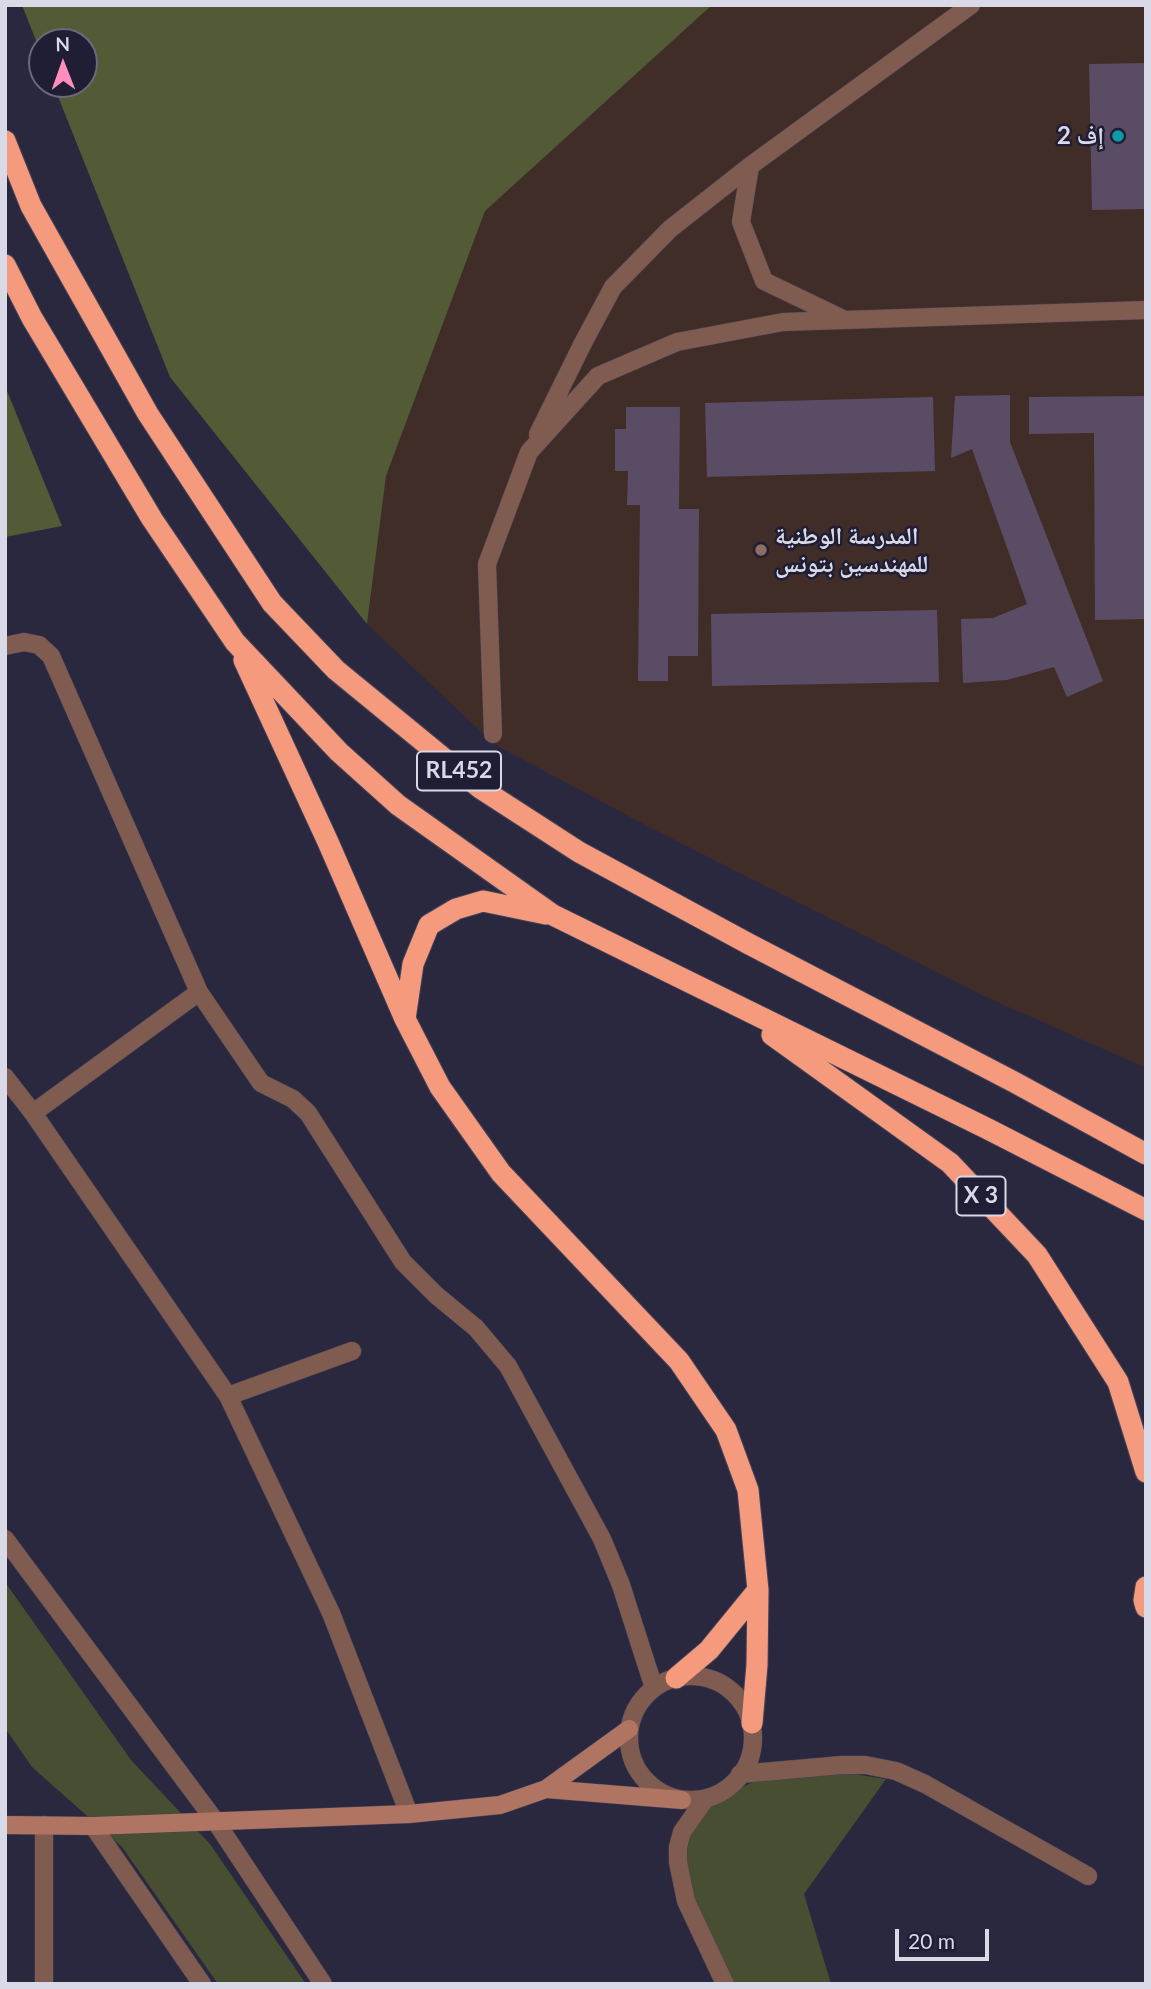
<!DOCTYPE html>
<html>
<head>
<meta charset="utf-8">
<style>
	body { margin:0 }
	#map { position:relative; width:1151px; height:1989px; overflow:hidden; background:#2a283f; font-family:Lato,sans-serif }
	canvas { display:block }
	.frame { position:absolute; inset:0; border:7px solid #d9d9e8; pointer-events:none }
	.north { position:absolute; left:28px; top:28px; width:70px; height:70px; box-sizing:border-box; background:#201e35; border:2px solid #6a697d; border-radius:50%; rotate:359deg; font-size:19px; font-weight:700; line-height:28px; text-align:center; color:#d9d9e8 }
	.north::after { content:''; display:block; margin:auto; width:24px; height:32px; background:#ff8eba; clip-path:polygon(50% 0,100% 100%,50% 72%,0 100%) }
	.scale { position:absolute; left:895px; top:1929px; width:94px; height:32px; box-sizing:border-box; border:4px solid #d9d9e8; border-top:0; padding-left:9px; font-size:21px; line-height:24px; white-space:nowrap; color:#d9d9e8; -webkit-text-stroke:5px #201e35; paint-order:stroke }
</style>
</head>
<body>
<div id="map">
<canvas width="1151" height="1989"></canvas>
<div class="frame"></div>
<div class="north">N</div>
<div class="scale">20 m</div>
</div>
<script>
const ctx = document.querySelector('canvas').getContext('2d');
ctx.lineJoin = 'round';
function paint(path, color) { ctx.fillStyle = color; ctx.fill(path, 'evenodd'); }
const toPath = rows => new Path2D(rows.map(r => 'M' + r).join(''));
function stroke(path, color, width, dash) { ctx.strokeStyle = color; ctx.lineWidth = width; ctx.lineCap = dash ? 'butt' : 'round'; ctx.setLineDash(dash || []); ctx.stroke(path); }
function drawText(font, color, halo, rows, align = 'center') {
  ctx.font = font + ' Lato,"Noto Naskh Arabic",sans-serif'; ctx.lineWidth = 5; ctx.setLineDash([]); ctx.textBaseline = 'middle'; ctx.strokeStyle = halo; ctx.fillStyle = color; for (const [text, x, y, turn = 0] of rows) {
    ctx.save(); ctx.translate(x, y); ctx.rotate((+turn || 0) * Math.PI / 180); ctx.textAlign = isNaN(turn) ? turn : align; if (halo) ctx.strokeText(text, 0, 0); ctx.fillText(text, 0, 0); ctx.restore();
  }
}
const education = toPath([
	[712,5,1146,5,1146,1068,984,996,647,826,494,744,367,624,386,476,485,211]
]);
const green = toPath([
	[5,1582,131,1760,210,1844,306,1984,218,1984,122,1847,32,1767,5,1728],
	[827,1770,886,1779,804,1894,831,1984,724,1984,680,1899,688,1828,720,1797,762,1778]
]);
const forest = toPath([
	[22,5,712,5,485,211,386,476,367,624,170,377,53,84,84,84,84,42,42,42,42,56],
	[5,386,62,526,5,537]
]);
const building = toPath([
	[1146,63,1146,209,1092,210,1089,64],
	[1010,395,1010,442,1103,681,1067,697,1054,667,1007,680,963,683,961,619,993,618,1027,604,972,449,951,458,955,396],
	[1146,396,1146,619,1095,620,1094,433,1029,434,1029,397],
	[933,397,935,471,707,477,705,403],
	[626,407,680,407,679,509,699,509,698,656,668,656,668,681,638,681,640,505,627,505,628,471,615,471,615,429,626,429],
	[937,610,939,682,712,686,711,614]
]);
const lane = toPath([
	[841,318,764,281,741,222,750,166,971,5],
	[538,434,583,343,613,287,670,229,750,166],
	[493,734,487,564,529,452,598,376,677,342,783,322,1146,310]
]);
const street = toPath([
	[5,646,24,642,39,645,51,656,199,992,33,1113],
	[199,992,261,1083,293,1099,308,1113,403,1262,436,1295,476,1328,508,1366,602,1539,621,1585,654,1688],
	[5,1077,33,1113,228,1396,331,1613,409,1814],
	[228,1396,352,1351],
	[5,1539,216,1822,323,1984],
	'629 1738a62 62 0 1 1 124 0a62 62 0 1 1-124 0Z',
	[740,1774,842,1765,865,1765,896,1771,925,1784,1088,1876],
	[706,1798,682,1832,678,1847,678,1862,686,1901,725,1984],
	[93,1826,202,1984],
	[44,1984,44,1825]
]);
const secondary = toPath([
	[629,1729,546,1789,682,1800],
	[5,1825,93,1826,409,1814,500,1805,546,1789]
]);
const highway = toPath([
	[5,141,31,206,148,414,272,603,336,670,480,788,579,852,749,944,1014,1082,1146,1154],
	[5,265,32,318,152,519,235,642,339,752,398,805,553,915,988,1129,1146,1210],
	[244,660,328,842,405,1019,413,964,429,925,456,909,483,901,546,914],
	[405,1019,440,1087,501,1173,679,1361,726,1430,748,1490,758,1590,757,1665,752,1723],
	[772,1035,950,1163,1037,1255,1118,1382,1146,1472],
	[1146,1587,1144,1600,1146,1607],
	[676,1678,709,1650,758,1590]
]);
const markers = [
	[1118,136,7,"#0f9aa8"],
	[761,550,7,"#8d6e63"]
];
const shields = [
	[459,771,84],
	[981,1196,49]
];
const shieldNames = [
	["RL452",459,771],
	["X 3",981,1196]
];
const poiNames = [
	["إف 2",1104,136],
	["المدرسة الوطنية",775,536,"left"],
	["للمهندسين بتونس",775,564,"left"]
];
paint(education, '#412d28');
paint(green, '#474e31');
paint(forest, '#525b35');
paint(building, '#5a4c64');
stroke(lane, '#46445a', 19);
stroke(street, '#46445a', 19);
stroke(secondary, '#46445a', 19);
stroke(highway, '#46445a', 23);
stroke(lane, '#805b4f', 18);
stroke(street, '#805b4f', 18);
stroke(secondary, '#b07462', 18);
stroke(highway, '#f69a7d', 21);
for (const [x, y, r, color] of markers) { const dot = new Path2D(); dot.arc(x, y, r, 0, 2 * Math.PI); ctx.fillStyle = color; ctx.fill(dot); stroke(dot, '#201e35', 2.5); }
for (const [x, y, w] of shields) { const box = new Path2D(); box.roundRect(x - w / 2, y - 19.5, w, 39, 5); ctx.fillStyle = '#201e35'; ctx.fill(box); stroke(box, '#d9d9e8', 2); }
drawText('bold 23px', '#d9d9e8', null, shieldNames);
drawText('bold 24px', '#d9d9e8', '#201e35', poiNames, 'right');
</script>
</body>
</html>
